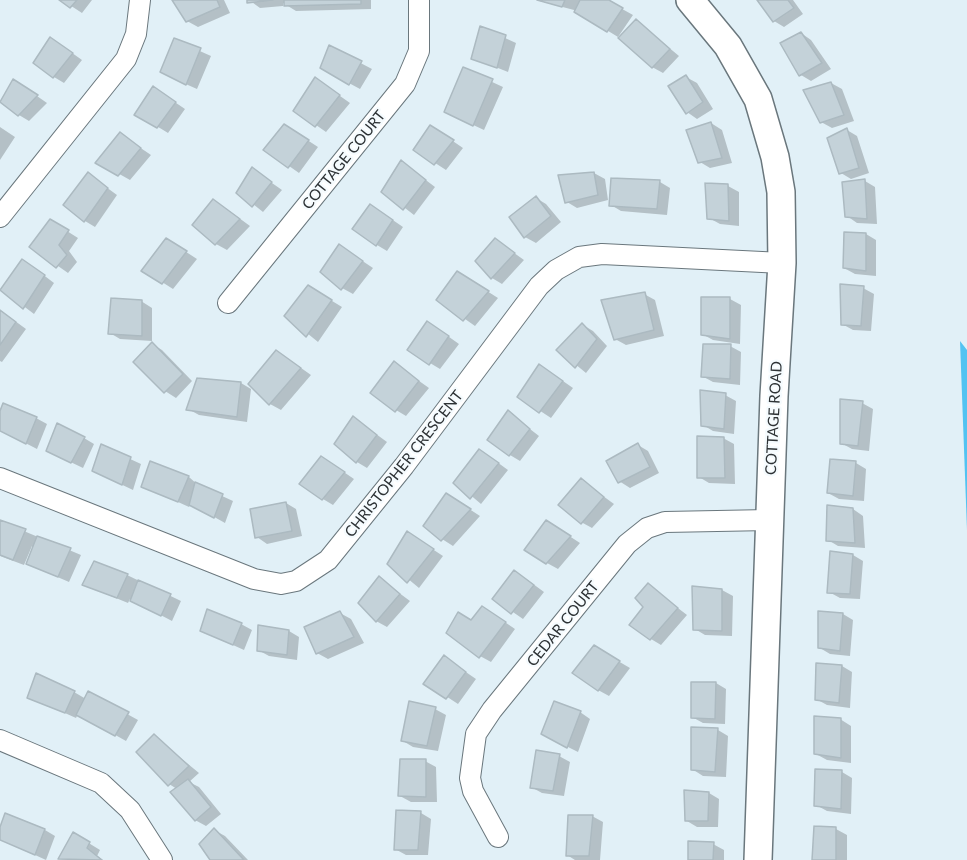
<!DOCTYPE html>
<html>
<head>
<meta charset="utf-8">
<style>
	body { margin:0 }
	canvas { display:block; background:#e1f0f7 }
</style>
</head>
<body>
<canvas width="967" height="860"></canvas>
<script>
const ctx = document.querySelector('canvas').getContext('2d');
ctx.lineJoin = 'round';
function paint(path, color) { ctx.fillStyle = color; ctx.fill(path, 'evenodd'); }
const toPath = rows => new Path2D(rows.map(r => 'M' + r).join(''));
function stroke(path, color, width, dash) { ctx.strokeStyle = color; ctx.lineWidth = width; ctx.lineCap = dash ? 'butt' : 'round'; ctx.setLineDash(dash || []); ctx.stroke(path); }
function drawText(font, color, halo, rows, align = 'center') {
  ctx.font = font + ' Lato,sans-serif'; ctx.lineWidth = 4.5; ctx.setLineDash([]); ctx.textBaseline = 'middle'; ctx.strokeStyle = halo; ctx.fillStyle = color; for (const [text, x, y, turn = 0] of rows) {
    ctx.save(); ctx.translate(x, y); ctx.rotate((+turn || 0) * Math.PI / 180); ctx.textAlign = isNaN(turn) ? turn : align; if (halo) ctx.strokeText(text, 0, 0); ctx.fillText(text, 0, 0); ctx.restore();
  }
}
const forest = toPath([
	[960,341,967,350,967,530]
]);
const shadow = toPath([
	[62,0,92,0,82,13],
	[175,0,224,0,230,13,198,27,187,21],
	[249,0,371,0,371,9,296,11,283,3,283,6,260,8],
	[536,0,606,0,633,15,618,37,574,10],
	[759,0,793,0,803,14,784,27,774,21],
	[637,21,679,56,663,73,652,67],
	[481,27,516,43,508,72,473,58],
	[801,33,811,40,831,69,811,81,801,75],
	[175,40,211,56,197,89,172,78],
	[61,45,82,60,64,83,54,77],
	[330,47,372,69,360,89,321,68],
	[464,69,503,87,484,130,456,117],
	[686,77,697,83,713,109,697,119,687,112],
	[316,79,350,103,326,132,316,125],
	[831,83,842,89,854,121,832,128,821,122],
	[24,87,47,103,29,121,19,115],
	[154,88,185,109,168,133,137,114],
	[711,123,722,130,732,163,710,168,700,162],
	[0,127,15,137,0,160],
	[847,130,857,136,869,173,851,179,841,173],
	[295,132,318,147,299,173,265,149],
	[441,133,463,148,446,170,415,150],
	[120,134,151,155,130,180,98,162],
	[402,162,435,187,414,215,383,191],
	[252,169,282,190,263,212,238,192],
	[594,173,605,179,608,200,577,208,567,202],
	[88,174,117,195,95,227,85,221],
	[865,181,875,187,877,224,857,223,847,216],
	[660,182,670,188,667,215,621,211,611,205],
	[728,186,739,192,739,226,720,224,709,218],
	[536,198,546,204,561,222,536,243,525,237,511,217],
	[224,207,250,226,227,250,216,244],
	[381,212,403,227,387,251,377,245],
	[51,221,78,238,69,251,77,262,68,273,31,247],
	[866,234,876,240,876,276,855,274,844,268],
	[496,240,524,260,502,284,492,278],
	[177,246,197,259,173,289,143,270],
	[340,246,373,268,353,294,342,288],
	[33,267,54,283,34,314,1,289],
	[468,279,498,298,475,326,438,300],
	[863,288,874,294,871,331,853,330,842,324],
	[319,293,342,307,318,342,286,316],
	[644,294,655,300,664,336,626,345,615,339],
	[730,299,741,305,740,344,713,340,702,334],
	[141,301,152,308,152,341,120,339,110,333],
	[0,310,26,329,2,362,0,361],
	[583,325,593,331,607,346,586,373,558,350],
	[438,329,459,344,440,369,430,363],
	[152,344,162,350,192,381,176,398,165,391],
	[730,346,741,352,740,385,713,382,702,376],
	[287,358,311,375,281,410,270,404,250,384],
	[394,363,429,388,406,416,396,410],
	[550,372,573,388,551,418,519,397],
	[241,383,251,389,247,422,199,415,188,409],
	[725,395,736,401,734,434,713,431,703,425],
	[862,403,873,409,869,451,852,449,841,443],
	[508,412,539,436,520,461,510,455],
	[0,415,36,418,47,424,37,449,0,430],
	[354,418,387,442,367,468,357,462],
	[84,438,94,444,83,468,58,456],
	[723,438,734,444,735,484,709,483,699,477],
	[638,445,648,451,659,473,630,488,619,481],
	[102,446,141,464,133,490,93,471],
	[490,457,508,470,481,504,455,482],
	[151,463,189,477,198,485,233,501,225,523,191,504,189,507,143,486],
	[856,463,866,469,864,501,839,499,828,493],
	[332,464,354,479,333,505,323,499],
	[581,480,614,504,592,528,581,522],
	[457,501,480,516,453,546,442,539],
	[286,503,296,509,302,536,267,544,257,537],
	[853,509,863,516,865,548,838,546,828,540],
	[0,521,81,555,69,582,39,569,32,546,24,565,0,556],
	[557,528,580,543,558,569,547,563],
	[408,533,443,556,419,588,389,563],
	[853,555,863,561,860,599,840,598,829,592],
	[127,575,181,601,172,621,130,599,128,603,84,585],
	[379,578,410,601,387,627,376,621],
	[525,578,544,592,523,619,494,599],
	[648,585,687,615,661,645,651,639,645,607],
	[722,590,733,596,732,636,705,635,695,629],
	[340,613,351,619,364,643,328,659,317,653],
	[493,614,515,629,491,662,480,656,472,622],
	[843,614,853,620,850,656,830,654,820,648],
	[241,624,252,630,244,650,202,631],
	[289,631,299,637,297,660,269,656,258,650],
	[594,647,630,668,609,696,598,690],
	[444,657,476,679,458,704,426,683],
	[842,666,852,672,850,708,827,705,816,699],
	[716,683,726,689,725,724,703,723,692,717],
	[74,692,86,699,89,693,138,720,126,741,78,714,76,718,29,697],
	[435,709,446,715,438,751,413,747,403,741],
	[580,712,590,719,578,752,554,740],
	[840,719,851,726,851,763,827,760,816,754],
	[718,730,728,736,726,777,703,776,692,769],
	[154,736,199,773,189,782,199,787,221,814,206,826,195,820,177,789,169,784],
	[559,756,570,762,564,796,542,793,531,787],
	[425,761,436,767,437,802,411,802,400,796],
	[842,772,852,778,851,814,827,811,816,805],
	[709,793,719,799,718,827,697,827,687,821],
	[421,813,431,819,428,855,406,855,395,849],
	[592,816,603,822,600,860,575,860,567,855],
	[815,828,836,829,847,835,847,860,814,860],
	[45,830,55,836,46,860,0,839,0,832],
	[214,830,225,836,248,860,211,860],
	[74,834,100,850,97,856,103,860,60,859],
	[713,844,724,850,724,860,689,860]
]);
const building = toPath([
	[59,0,77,0,70,8,59,0],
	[172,0,217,0,220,7,186,22,172,0],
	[247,0,273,0,247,3,247,0],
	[284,0,361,0,361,4,284,6,284,0],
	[537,0,565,0,562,7,537,0],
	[580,0,609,0,623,8,607,32,574,12,580,0],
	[757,0,788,0,794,8,773,22,757,0],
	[636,19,670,49,652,68,618,38,636,19],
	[480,26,506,35,497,68,471,59,480,26],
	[801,32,822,63,799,76,780,43,801,32],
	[50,37,73,53,53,78,33,63,50,37],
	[174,38,201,48,186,85,160,72,174,38],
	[329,45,362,61,349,85,320,68,329,45],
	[463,67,493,79,473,126,444,112,463,67],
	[686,75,703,102,686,114,668,86,686,75],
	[315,77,340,95,315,127,293,111,315,77],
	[13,79,38,95,18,116,0,102,13,79],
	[831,82,844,115,820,123,803,90,831,82],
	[153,86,176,102,157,128,134,115,153,86],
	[711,122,722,158,698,163,686,130,711,122],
	[284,124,309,140,288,168,263,150,284,124],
	[430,125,454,140,434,165,413,150,430,125],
	[847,128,859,168,839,174,827,138,847,128],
	[120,132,141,148,118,176,95,163,120,132],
	[401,160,426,180,403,210,381,192,401,160],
	[252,167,272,182,252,207,236,193,252,167],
	[88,172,108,188,84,222,63,205,88,172],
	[594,172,598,195,565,203,558,175,594,172],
	[611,178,660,180,657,209,609,206,611,178],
	[865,179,867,219,845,217,842,182,865,179],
	[705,183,728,184,729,221,707,219,705,183],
	[536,196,551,216,524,238,509,217,536,196],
	[213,199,240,219,215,245,192,225,213,199],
	[370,204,393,220,376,246,352,229,370,204],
	[50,219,69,230,59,245,67,255,56,268,29,247,50,219],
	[844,232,866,233,866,271,843,268,844,232],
	[166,238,187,251,162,284,141,271,166,238],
	[495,238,515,253,491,279,475,261,495,238],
	[339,244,363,261,341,290,320,272,339,244],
	[22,259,45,275,23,309,0,290,22,259],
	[457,271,489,291,463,321,436,300,457,271],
	[840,284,864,286,861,326,841,325,840,284],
	[308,285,332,300,306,337,284,316,308,285],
	[645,292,654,330,614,340,601,300,645,292],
	[701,297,730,297,730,339,701,335,701,297],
	[111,298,142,300,142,336,108,334,111,298],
	[0,310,16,322,0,345,0,310],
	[427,321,449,336,429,365,407,350,427,321],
	[582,323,597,339,575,368,556,350,582,323],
	[152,342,183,374,164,393,133,362,152,342],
	[703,344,731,344,730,379,701,377,703,344],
	[276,350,301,368,269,405,248,384,276,350],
	[394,361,419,381,395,412,370,393,394,361],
	[539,364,563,381,539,413,517,397,539,364],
	[197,378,241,382,237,417,186,410,197,378],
	[700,390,726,393,724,429,701,426,700,390],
	[840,399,863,401,858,446,840,444,840,399],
	[3,403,37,417,26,444,0,431,0,411,3,403],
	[508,410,530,429,509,456,487,440,508,410],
	[353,416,377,435,356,463,334,444,353,416],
	[57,423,85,437,71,463,46,451,57,423],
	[697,436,724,437,725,478,697,478,697,436],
	[638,443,650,467,618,483,606,461,638,443],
	[101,444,131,457,122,485,92,471,101,444],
	[479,449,499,463,470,499,453,483,479,449],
	[321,456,345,472,322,500,299,484,321,456],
	[830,459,856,461,853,496,827,493,830,459],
	[150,461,189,476,178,502,141,487,150,461],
	[581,478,604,497,581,524,558,505,581,478],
	[195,482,223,494,214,518,189,505,195,482],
	[446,493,471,509,441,541,423,526,446,493],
	[286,502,292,531,255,538,250,509,286,502],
	[827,505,853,508,855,543,826,541,827,505],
	[0,520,26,529,13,560,0,555,0,520],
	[546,520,571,536,546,564,524,550,546,520],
	[407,531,434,549,407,583,387,564,407,531],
	[37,536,71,548,58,577,26,564,37,536],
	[830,551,853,554,850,594,827,593,830,551],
	[94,561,128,574,117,598,82,585,94,561],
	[514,570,534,585,511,614,492,599,514,570],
	[379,576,400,594,376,622,358,603,379,576],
	[138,580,171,594,161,616,130,601,138,580],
	[648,583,678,608,650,640,629,625,643,607,635,598,648,583],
	[692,586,722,589,722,631,693,630,692,586],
	[482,606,506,622,479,658,446,633,458,612,471,620,482,606],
	[207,609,242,623,233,645,200,631,207,609],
	[340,611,354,637,316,654,304,627,340,611],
	[818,611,843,613,840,651,818,648,818,611],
	[258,625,289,630,287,655,257,651,258,625],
	[594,645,620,661,598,691,572,673,594,645],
	[444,655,466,672,446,699,423,684,444,655],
	[816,663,842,665,839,703,815,700,816,663],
	[36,673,75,691,65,713,27,698,36,673],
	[691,682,716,682,715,719,691,718,691,682],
	[88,691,129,712,115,736,76,715,88,691],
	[409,701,436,707,427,746,401,741,409,701],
	[554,701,581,711,567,748,541,734,554,701],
	[814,716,841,718,841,758,814,754,814,716],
	[691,727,718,728,715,772,691,770,691,727],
	[154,734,189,766,168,786,136,752,154,734],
	[536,750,560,754,553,791,530,788,536,750],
	[400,759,426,759,426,797,398,796,400,759],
	[815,769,842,770,841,809,814,806,815,769],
	[188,779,211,807,195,821,170,792,188,779],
	[684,790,709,792,708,821,685,821,684,790],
	[396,810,421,811,418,850,394,850,396,810],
	[5,813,45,829,35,855,0,840,0,827,5,813],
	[568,815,593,815,589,856,566,856,568,815],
	[814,826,836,827,836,860,812,860,814,826],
	[214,828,244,860,210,860,199,844,214,828],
	[73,832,90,842,87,848,102,860,58,859,73,832],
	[688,841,714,842,713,860,688,860,688,841]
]);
const street = toPath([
	[0,217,126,59,136,34,140,0],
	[228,303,405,84,419,51,419,0],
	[0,478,254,579,281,584,296,581,328,560,404,466,539,286,556,270,579,257,602,254,782,263],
	[0,740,101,783,130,810,162,860],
	[498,837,473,791,470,778,476,734,492,710,627,544,647,528,665,522,769,520]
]);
const secondary = toPath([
	[690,0,728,46,758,99,775,157,781,192,782,263,774,396,758,860]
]);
const streetNames = [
	["COTTAGE COURT",344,160,-51],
	["COTTAGE ROAD",774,418,-87],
	["CHRISTOPHER CRESCENT",404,464,-52],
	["CEDAR COURT",563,624,-51]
];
paint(forest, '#53c3f1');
paint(shadow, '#0003');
paint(building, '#c4d2d9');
stroke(building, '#acbac1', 1.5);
stroke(street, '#6a777d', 22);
stroke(secondary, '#6a777d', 30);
stroke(street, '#fff', 20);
stroke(secondary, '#fff', 27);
drawText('15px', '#2d3235', '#f5fbfe', streetNames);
</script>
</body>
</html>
